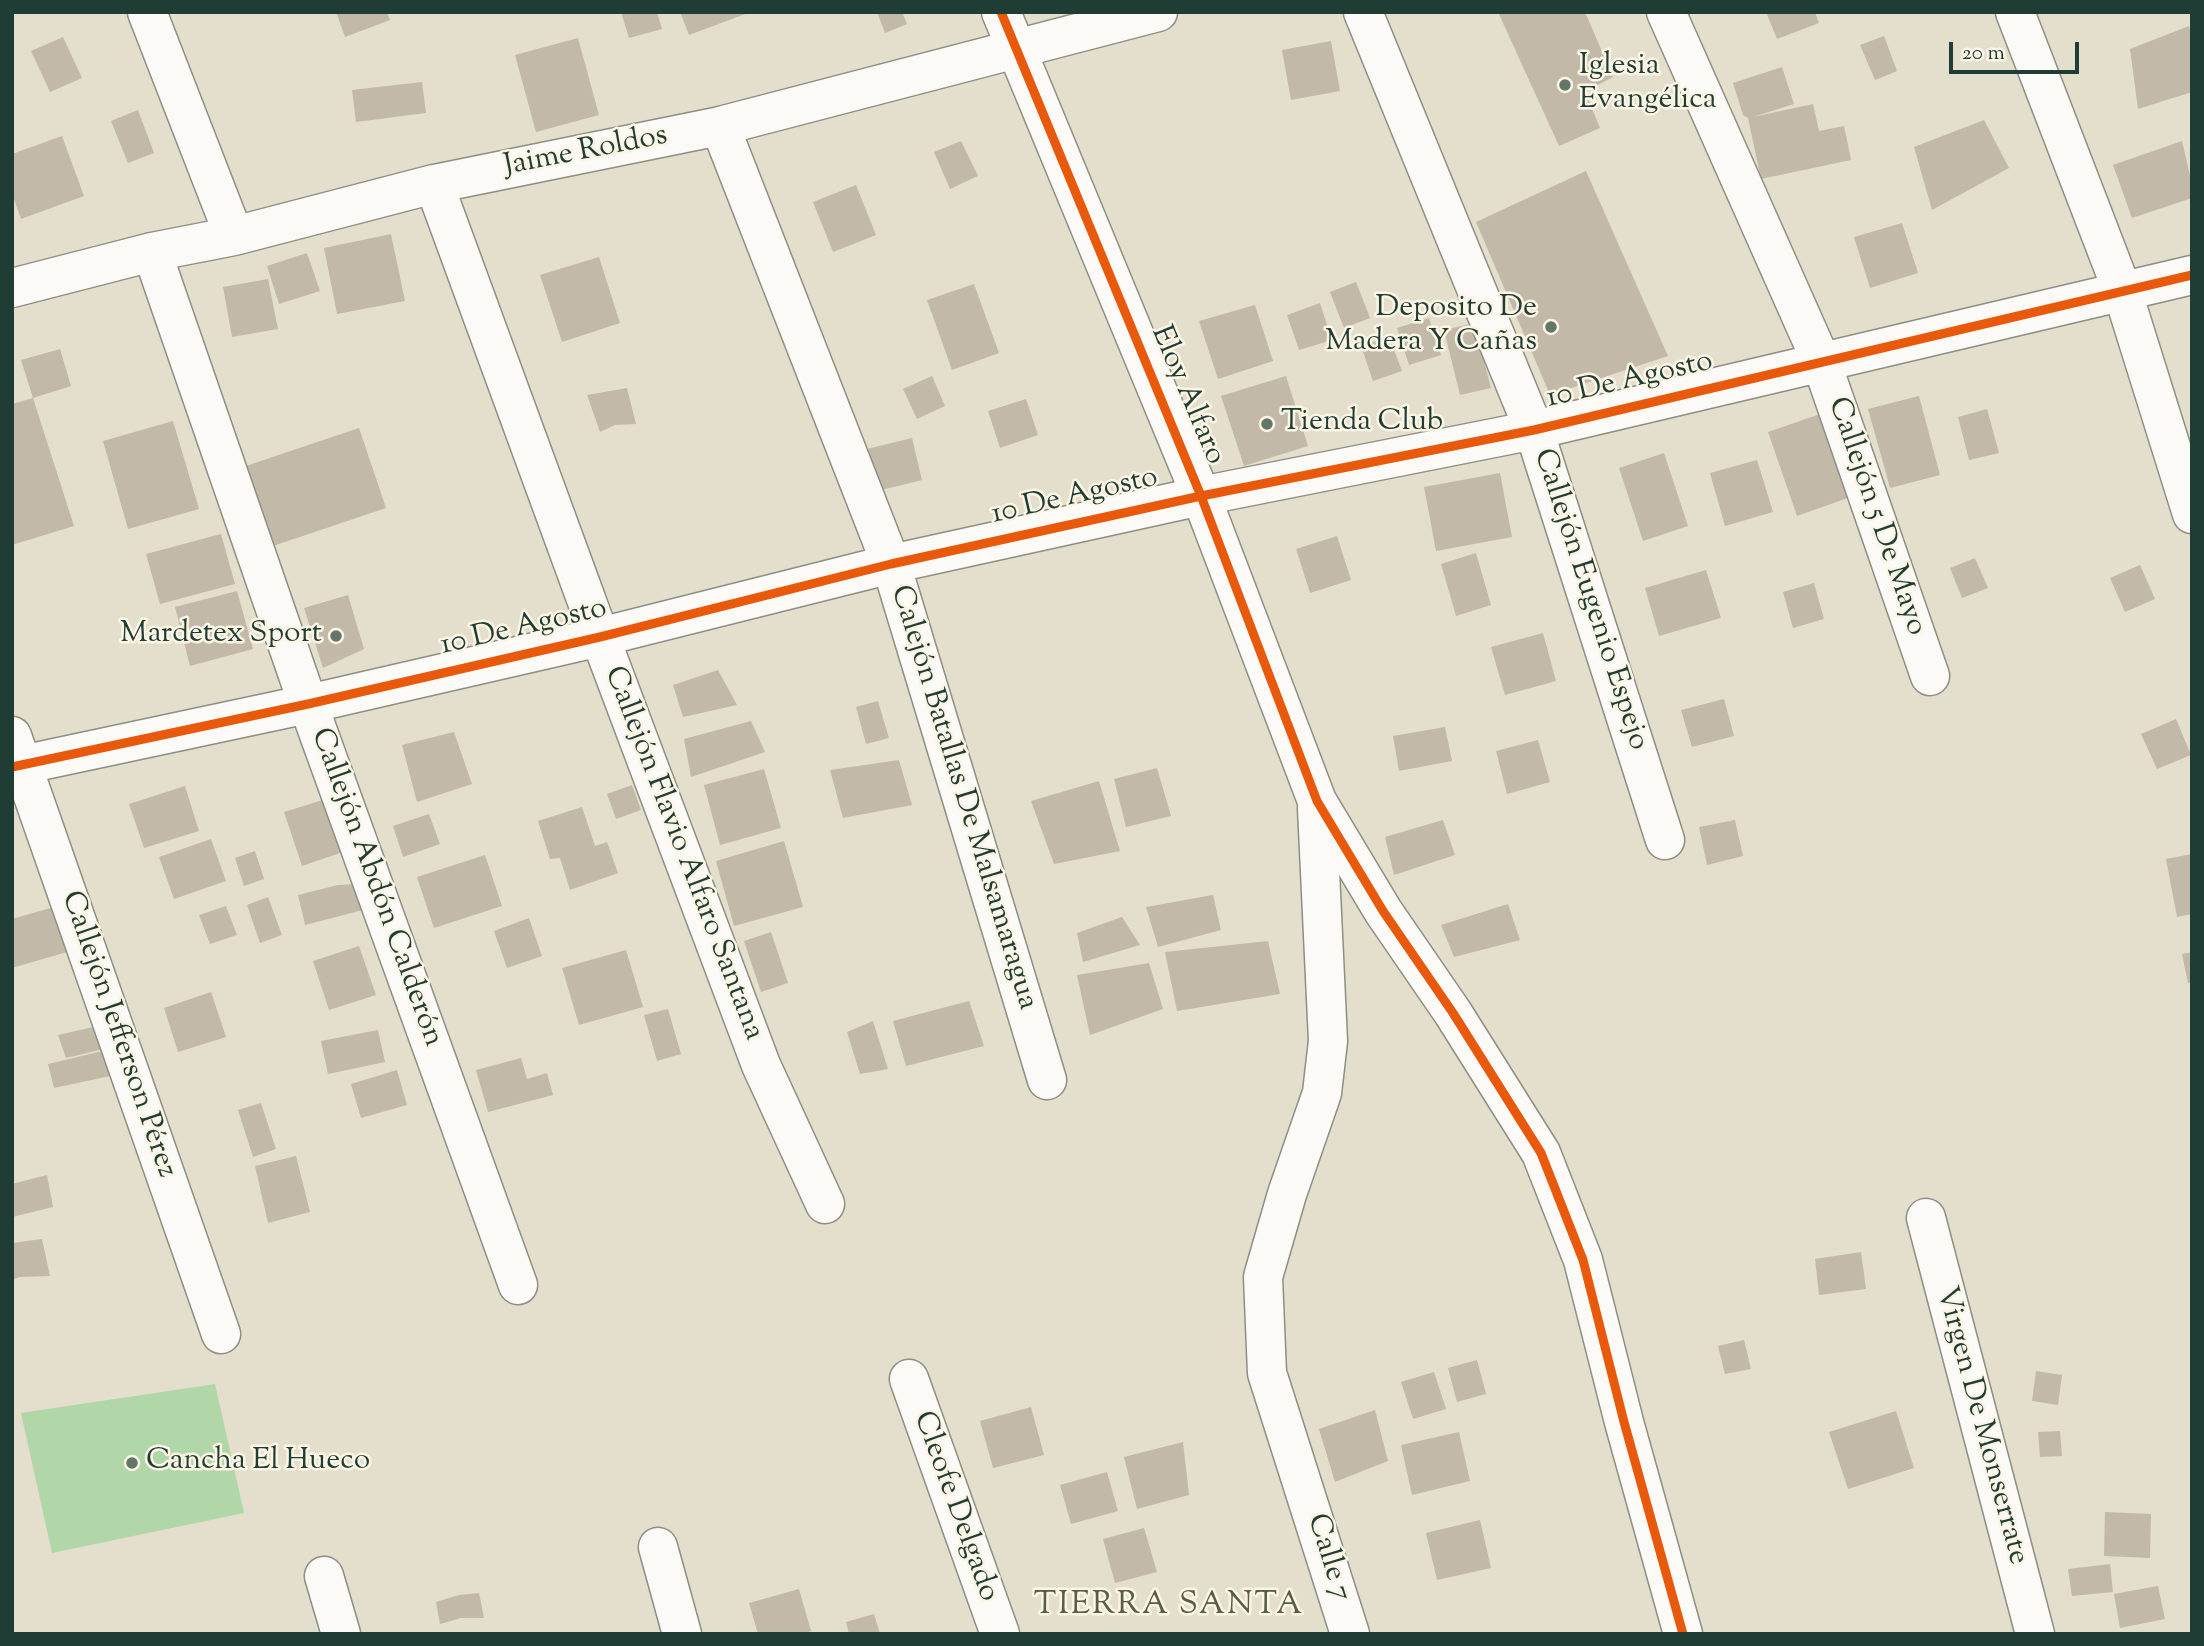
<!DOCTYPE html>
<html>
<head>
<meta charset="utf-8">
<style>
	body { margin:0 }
	#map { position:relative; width:2204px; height:1646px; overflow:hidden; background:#e4decc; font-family:"Sorts Mill Goudy",serif }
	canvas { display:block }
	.frame { position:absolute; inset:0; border:14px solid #1f3d34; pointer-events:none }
	.scale { position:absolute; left:1949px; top:42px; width:130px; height:32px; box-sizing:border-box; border:4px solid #1f3d34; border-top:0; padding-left:9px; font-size:21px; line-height:24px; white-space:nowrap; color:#1f3d34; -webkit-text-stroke:5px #fcf5e5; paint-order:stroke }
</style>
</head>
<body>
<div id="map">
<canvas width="2204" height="1646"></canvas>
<div class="frame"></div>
<div class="scale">20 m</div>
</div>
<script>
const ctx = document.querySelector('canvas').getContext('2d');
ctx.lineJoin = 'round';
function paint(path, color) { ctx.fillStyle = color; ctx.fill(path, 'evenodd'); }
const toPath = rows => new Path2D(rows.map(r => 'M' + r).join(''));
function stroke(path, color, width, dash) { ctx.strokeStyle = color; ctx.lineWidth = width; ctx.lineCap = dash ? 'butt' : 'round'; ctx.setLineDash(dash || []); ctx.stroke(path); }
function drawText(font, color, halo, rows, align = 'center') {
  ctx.font = font + ' "Sorts Mill Goudy",serif'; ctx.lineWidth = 5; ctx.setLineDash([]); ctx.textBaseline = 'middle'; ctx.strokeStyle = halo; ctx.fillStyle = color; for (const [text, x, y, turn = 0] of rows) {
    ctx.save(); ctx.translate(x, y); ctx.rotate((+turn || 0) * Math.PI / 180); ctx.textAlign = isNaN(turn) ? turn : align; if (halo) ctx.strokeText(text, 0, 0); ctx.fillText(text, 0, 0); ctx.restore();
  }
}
const green = toPath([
	[215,1384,244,1513,52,1553,21,1413]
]);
const building = toPath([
	[336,12,387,12,390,20,345,37],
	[621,12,657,12,662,29,629,38],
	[680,12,747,12,748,13,689,35],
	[877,12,902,12,907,24,885,33],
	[1498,12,1585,12,1613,77,1585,92,1600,128,1559,146],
	[1766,12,1815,12,1819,23,1777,39],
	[2189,26,2192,38,2192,92,2138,109,2130,49],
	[1884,36,1897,71,1875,80,1860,45],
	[63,37,82,78,50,92,31,51],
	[578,38,599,115,536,132,515,55],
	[1331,41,1340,91,1291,100,1282,50],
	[1782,67,1794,104,1753,117,1813,104,1819,131,1844,126,1851,160,1761,179,1748,118,1743,115,1733,83],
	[422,82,426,113,356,122,352,90],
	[138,110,154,153,128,163,111,121],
	[1984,120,2009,168,1932,210,1914,147],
	[62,136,84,196,21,219,12,193,12,154],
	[961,141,978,176,950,189,934,152],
	[2182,141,2192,184,2192,198,2132,218,2113,165],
	[1586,171,1668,356,1550,395,1476,222],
	[856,185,876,235,833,252,813,202],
	[1902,223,1918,273,1870,288,1854,237],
	[391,234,405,301,337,314,324,248],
	[307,253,320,291,279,304,267,266],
	[599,257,620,323,562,342,540,275],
	[268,279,278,329,232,337,223,287],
	[1356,282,1370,318,1344,328,1330,292],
	[974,284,999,353,952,370,927,300],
	[1320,303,1332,340,1299,350,1287,315],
	[1255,305,1273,361,1218,379,1199,321],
	[1429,318,1441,355,1409,365,1397,328],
	[1474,323,1491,388,1460,395,1444,330],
	[1389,337,1402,371,1373,381,1361,346],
	[60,349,71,386,33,398,21,360],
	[932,376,945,406,917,419,903,389],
	[1286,376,1308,446,1244,466,1221,396],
	[627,388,636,424,615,425,600,432,587,395],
	[1919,396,1940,475,1890,488,1868,409],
	[33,398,74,526,12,545,12,404],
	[1026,399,1038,435,1000,448,988,411],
	[1987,409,1999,453,1969,460,1958,417],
	[1829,411,1859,494,1797,516,1768,432],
	[173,421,199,509,128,529,103,441],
	[359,428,386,508,273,546,246,466],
	[912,438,922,480,869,493,859,451],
	[1664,453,1688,526,1643,541,1619,468],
	[1757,460,1773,512,1725,526,1710,473],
	[1500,473,1512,537,1436,551,1424,487],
	[221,534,235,584,160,604,146,554],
	[1337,536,1351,580,1310,593,1296,549],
	[1476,553,1491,605,1456,616,1441,564],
	[1975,558,1988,588,1962,598,1950,568],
	[2140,565,2155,599,2125,612,2110,578],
	[1706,570,1721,618,1659,636,1645,588],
	[1814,583,1824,619,1793,628,1783,592],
	[237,591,253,649,190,666,175,607],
	[348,595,364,649,323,668,304,608],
	[1543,633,1556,681,1505,695,1491,647],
	[718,670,737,705,683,717,673,685],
	[1724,699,1734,736,1692,747,1681,710],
	[878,701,889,738,866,744,856,707],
	[2176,719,2191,755,2157,769,2141,734],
	[751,721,765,752,691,777,684,739],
	[1445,727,1452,761,1399,771,1393,736],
	[454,732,472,784,417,802,402,745],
	[1538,740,1550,782,1507,794,1496,751],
	[899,760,912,805,843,818,830,770],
	[1157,768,1171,816,1126,827,1114,779],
	[764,769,781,828,720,845,704,785],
	[1099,781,1120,851,1054,864,1031,801],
	[632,785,641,810,616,819,607,794],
	[185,786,199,831,144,848,129,804],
	[326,799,343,852,302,866,284,812],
	[582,807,595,846,607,842,618,873,570,890,560,858,550,859,538,821],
	[429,814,440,844,403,857,393,826],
	[1443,820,1455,855,1394,875,1385,837],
	[1735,820,1743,856,1707,865,1699,827],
	[211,839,226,881,174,899,159,857],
	[784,841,803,907,734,926,716,861],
	[255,851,264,879,244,886,235,858],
	[2192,854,2192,914,2177,917,2166,859],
	[485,855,502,906,434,928,417,877],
	[358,884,363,910,305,925,298,895,338,885],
	[1213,895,1221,930,1158,947,1146,907],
	[268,897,282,935,260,943,247,905],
	[1508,904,1520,940,1454,957,1441,925],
	[61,905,74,950,12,968,12,919],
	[226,906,237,935,210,944,199,915],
	[1122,917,1140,945,1083,962,1077,933],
	[529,918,542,956,507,968,494,931],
	[771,932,788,983,761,992,744,941],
	[1268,941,1280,994,1177,1011,1165,952],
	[359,946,376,995,329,1010,313,961],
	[626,950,643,1007,579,1025,562,968],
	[2192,952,2192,982,2188,983,2182,954],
	[1149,963,1163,1009,1090,1035,1077,975],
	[211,992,226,1037,178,1052,164,1008],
	[969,1001,984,1046,906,1066,893,1021],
	[668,1009,681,1054,657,1061,644,1015],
	[873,1021,888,1069,860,1074,847,1032],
	[102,1025,108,1048,66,1058,58,1035],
	[378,1030,385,1062,328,1074,321,1041],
	[107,1050,115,1075,54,1088,48,1064],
	[521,1058,527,1079,547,1073,553,1095,488,1112,476,1070],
	[397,1070,407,1105,361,1118,351,1084],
	[261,1103,276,1149,253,1157,238,1110],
	[296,1156,310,1212,268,1223,255,1166],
	[47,1175,53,1207,12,1217,12,1184],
	[42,1239,50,1276,19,1277,12,1280,12,1243],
	[1861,1252,1866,1289,1819,1295,1815,1259],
	[1744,1340,1751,1369,1725,1374,1718,1346],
	[1477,1360,1486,1394,1457,1402,1448,1368],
	[2036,1371,2062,1375,2058,1405,2032,1401],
	[1434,1372,1446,1409,1413,1419,1401,1382],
	[1031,1407,1044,1455,993,1468,980,1421],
	[1375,1410,1388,1461,1335,1482,1319,1429],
	[1896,1411,1914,1468,1848,1489,1829,1432],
	[2060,1431,2062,1456,2040,1457,2038,1432],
	[1459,1432,1470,1481,1412,1495,1401,1445],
	[1183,1442,1189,1495,1137,1509,1124,1457],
	[1107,1472,1118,1511,1071,1524,1060,1485],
	[2105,1512,2151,1514,2150,1558,2104,1556],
	[1480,1520,1491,1568,1437,1580,1426,1533],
	[1144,1528,1157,1572,1115,1583,1103,1539],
	[2110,1564,2113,1592,2072,1596,2068,1569],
	[2158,1586,2165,1619,2120,1628,2114,1594],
	[799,1589,811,1631,802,1634,758,1634,749,1603],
	[479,1593,484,1618,461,1618,440,1624,436,1602,459,1595],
	[874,1614,880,1634,849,1634,846,1622]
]);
const minor = toPath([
	[147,12,234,236],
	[1363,12,1534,430,1665,840],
	[1666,12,1821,361,1930,676],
	[2015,12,2122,290,2192,514],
	[720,126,891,564,1047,1080],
	[434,184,600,637,761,1065,825,1204],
	[152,252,308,704,518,1285],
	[12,288,152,252,234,236,434,184,720,126,1158,12],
	[12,736,221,1334],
	[1317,808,1328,1041,1322,1093,1287,1194,1263,1277,1267,1373,1350,1634],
	[1926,1218,2035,1634],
	[909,1379,1000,1634],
	[658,1547,682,1634],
	[324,1576,341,1634],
	[1683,1634,1624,1422,1583,1260,1541,1153,1453,1013,1383,911,1317,801,1201,496,1534,430,2192,275]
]);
const tertiary = toPath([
	[12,767,308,704,600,637,891,564,1201,496,1001,12]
]);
const cycleway = toPath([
	[1001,12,1201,496,1317,801,1383,911,1453,1013,1541,1153,1583,1260,1624,1422,1683,1634],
	[12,767,308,704,600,637,891,564,1201,496,1534,430,2192,275]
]);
const markers = [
	[1565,85,7,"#647569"],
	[1551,327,7,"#647569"],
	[1267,424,7,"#647569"],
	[336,636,7,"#647569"],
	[132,1463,7,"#647569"]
];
const poiNames = [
	["Iglesia",1579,68],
	["Evangélica",1579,102],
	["Deposito De",1537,310,"right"],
	["Madera Y Cañas",1537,344,"right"],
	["Tienda Club",1281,424],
	["Mardetex Sport",322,636,"right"],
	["Cancha El Hueco",146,1463]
];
const streetNames = [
	["Jaime Roldos",586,153,-11],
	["10 De Agosto",1630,382,-13],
	["Eloy Alfaro",1186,396,67],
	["10 De Agosto",1075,498,-13],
	["Callejón 5 De Mayo",1875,517,71],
	["Callejón Eugenio Espejo",1589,600,72],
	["10 De Agosto",524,629,-13],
	["Calejón Batallas De Malsamaragua",962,798,73],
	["Callejón Flavio Alfaro Santana",682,854,69],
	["Callejón Abdón Calderón",375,888,70],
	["Callejón Jefferson Pérez",117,1035,71],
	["Virgen De Monserrate",1980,1426,75],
	["Cleofe Delgado",954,1507,70],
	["Calle 7",1327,1558,73]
];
const neighbourhoodNames = [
	["TIERRA SANTA",1169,1608]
];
paint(green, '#b1d7a9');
paint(building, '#c3b9a8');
stroke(minor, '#8d8f84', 41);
stroke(tertiary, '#8d8f84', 41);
stroke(minor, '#fbfaf7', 38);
stroke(tertiary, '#fbfaf7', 38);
stroke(cycleway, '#e8590c', 9);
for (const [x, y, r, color] of markers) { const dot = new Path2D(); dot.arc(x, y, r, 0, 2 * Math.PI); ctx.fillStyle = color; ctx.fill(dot); stroke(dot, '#fcf5e5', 2.5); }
drawText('30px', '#1f3d34', '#fcf5e5', poiNames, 'left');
drawText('30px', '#1f3d34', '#fcf5e5', streetNames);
ctx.letterSpacing = '2px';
drawText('32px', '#585f49', '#fcf5e5', neighbourhoodNames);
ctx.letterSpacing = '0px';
</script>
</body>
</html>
